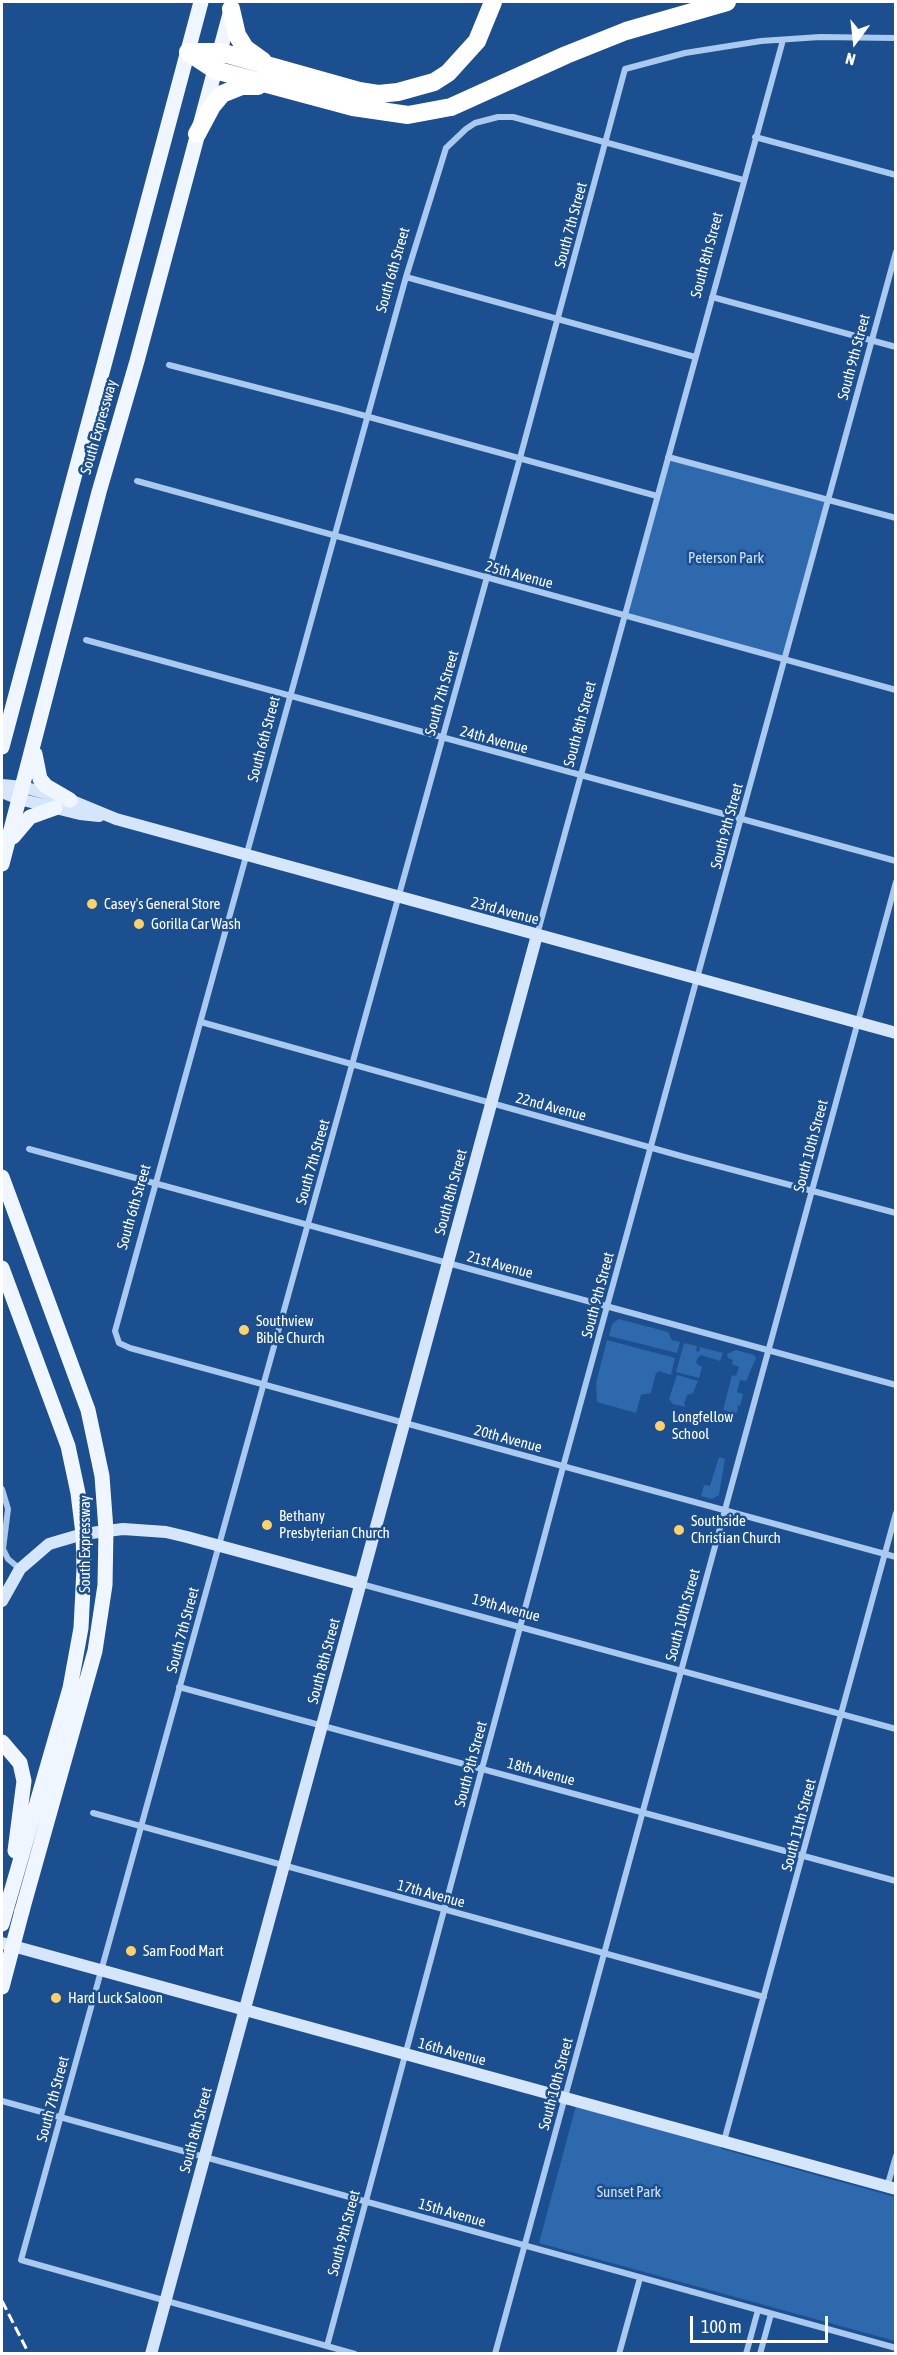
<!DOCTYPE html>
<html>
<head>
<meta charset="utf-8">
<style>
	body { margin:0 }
	#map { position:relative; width:897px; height:2355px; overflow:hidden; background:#1b4f8f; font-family:"Asap Condensed",sans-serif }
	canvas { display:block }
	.frame { position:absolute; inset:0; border:3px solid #fff; pointer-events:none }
	.north { position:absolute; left:825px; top:12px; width:60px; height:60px; -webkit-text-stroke:4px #1b4f8f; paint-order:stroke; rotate:195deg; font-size:16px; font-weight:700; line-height:24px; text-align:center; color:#fff }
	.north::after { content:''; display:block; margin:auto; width:21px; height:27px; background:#fff; clip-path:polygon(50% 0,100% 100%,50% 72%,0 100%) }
	.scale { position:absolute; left:690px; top:2316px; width:138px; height:27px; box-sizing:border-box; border:3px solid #fff; border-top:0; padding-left:8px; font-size:18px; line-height:21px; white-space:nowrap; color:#fff; -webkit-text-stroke:4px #1b4f8f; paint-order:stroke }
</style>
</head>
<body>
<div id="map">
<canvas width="897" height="2355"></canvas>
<div class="frame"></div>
<div class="north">N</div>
<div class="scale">100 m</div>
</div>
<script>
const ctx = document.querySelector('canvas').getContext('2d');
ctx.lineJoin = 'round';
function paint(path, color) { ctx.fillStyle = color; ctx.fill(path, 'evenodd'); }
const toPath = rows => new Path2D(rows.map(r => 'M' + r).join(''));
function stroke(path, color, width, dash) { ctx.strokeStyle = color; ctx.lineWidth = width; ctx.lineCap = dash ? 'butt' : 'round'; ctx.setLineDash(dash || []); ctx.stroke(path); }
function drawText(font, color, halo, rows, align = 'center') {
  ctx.font = font + ' "Asap Condensed",sans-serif'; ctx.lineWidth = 5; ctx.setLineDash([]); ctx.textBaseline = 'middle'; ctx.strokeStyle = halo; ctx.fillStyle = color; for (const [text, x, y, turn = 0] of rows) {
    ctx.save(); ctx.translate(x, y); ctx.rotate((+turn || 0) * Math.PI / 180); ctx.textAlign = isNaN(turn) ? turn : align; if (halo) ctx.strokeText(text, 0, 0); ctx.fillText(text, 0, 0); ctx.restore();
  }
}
const green = toPath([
	[668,457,828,500,784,660,625,616],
	[619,1319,668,1332,672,1340,680,1342,677,1353,609,1336,612,1324],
	[607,1340,675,1358,671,1375,659,1371,656,1373,651,1393,641,1395,636,1413,597,1402,596,1383],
	[684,1343,697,1346,696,1351,699,1352,700,1347,723,1353,720,1361,701,1355,698,1357,696,1363,702,1367,699,1378,676,1372],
	[736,1350,754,1355,756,1358,746,1381,740,1380,737,1392,743,1394,740,1406,737,1405,738,1409,736,1414,723,1410,732,1375,736,1376,739,1367,732,1364,733,1360,728,1358,727,1354],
	[677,1375,698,1381,693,1393,687,1395,684,1404,686,1407,673,1404,669,1399],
	[719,1457,725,1459,719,1495,712,1499,701,1496,704,1485,710,1486],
	[577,2102,714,2140,722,2149,895,2197,895,2341,539,2243]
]);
const street = toPath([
	[755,137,896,175],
	[743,180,513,117,498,117,475,123,466,129,446,148,406,277,115,1331,119,1343,130,1348,896,1557],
	[406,277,695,357],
	[712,297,896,347],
	[169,365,340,409,657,496],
	[668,457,896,518],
	[137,481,896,690],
	[86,640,896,861],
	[537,935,783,40],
	[201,1022,688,1158,896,1213],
	[29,1149,896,1385],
	[2,1489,8,1509,3,1549,8,1559,20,1569],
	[361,1584,896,1729],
	[179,1687,896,1881],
	[93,1813,764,1997],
	[2,2101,896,2348],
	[724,2141,896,1513],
	[887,2187,896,2156],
	[327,2346,563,1467,896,252],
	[355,2354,21,2260,520,458,625,69,685,53,761,41,820,37,896,38],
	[495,2354,896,882],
	[619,2354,640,2278],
	[746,2354,758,2310],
	[760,2354,771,2314]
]);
const secondary = toPath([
	[2,785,23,787,70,800,116,819,896,1033],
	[2,792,19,799,80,814,99,816],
	[2,1601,20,1569,49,1544,83,1534,123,1529,166,1532,187,1537,360,1584],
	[2,1943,896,2189],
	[151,2354,537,935]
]);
const primary = toPath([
	[2,747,201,2],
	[35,754,40,779,46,786,70,800],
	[13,837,30,817,55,808],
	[2,864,99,492,137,361,231,10],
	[2,1177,88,1410,102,1476,106,1530,105,1585,95,1651,22,1911],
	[2,1268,68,1446,78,1493,83,1534,84,1568,81,1628,70,1688,2,1924],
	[2,1742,20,1763,24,1781,15,1851]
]);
const highway = toPath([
	[231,9,237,35,245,48,263,61],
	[188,52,215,70,353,107,408,115,451,107,566,55,626,31,727,2],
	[188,52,220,52,359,91,378,94,398,92,434,82,448,73,477,41,493,2],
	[197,134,212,106,222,94,242,86,258,86]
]);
const rail = toPath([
	[2,2301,29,2354]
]);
const primaryBridge = toPath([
	[2,1987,22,1911]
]);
const markers = [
	[92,904,6,"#ffd166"],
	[139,924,6,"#ffd166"],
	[244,1330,6,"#ffd166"],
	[660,1426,6,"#ffd166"],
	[267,1525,6,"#ffd166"],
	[679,1530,6,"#ffd166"],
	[131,1951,6,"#ffd166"],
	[56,1998,6,"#ffd166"]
];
const streetNames = [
	["South 7th Street",571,225,-75],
	["South 8th Street",707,255,-75],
	["South 6th Street",393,270,-74],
	["South 9th Street",854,357,-75],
	["South Expressway",99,427,-74],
	["25th Avenue",519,575,15],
	["South 7th Street",442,693,-74],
	["South 8th Street",580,724,-75],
	["South 6th Street",264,739,-75],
	["24th Avenue",494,740,15],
	["South 9th Street",727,826,-75],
	["23rd Avenue",505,911,15],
	["22nd Avenue",551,1107,15],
	["South 10th Street",811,1146,-75],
	["South 7th Street",313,1162,-74],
	["South 8th Street",451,1192,-75],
	["South 6th Street",134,1207,-74],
	["21st Avenue",500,1265,15],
	["South 9th Street",598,1295,-75],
	["20th Avenue",508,1439,15],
	["South Expressway",85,1544,-90],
	["19th Avenue",506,1608,15],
	["South 10th Street",683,1615,-75],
	["South 7th Street",183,1630,-75],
	["South 8th Street",324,1661,-75],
	["South 9th Street",471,1764,-75],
	["18th Avenue",541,1772,15],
	["South 11th Street",799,1825,-75],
	["17th Avenue",431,1894,15],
	["16th Avenue",452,2052,15],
	["South 10th Street",556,2084,-75],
	["South 7th Street",53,2099,-75],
	["South 8th Street",196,2130,-75],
	["15th Avenue",452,2213,16],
	["South 9th Street",344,2233,-75]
];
const parkNames = [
	["Peterson Park",726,558],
	["Sunset Park",629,2192]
];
const poiNames = [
	["Casey's General Store",104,904],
	["Gorilla Car Wash",151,924],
	["Southview",256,1321],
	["Bible Church",256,1338],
	["Longfellow",672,1417],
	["School",672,1434],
	["Bethany",279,1516],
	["Presbyterian Church",279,1533],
	["Southside",691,1521],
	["Christian Church",691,1538],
	["Sam Food Mart",143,1951],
	["Hard Luck Saloon",68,1998]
];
paint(green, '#2e69ad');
stroke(street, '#a9c9ee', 6);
stroke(secondary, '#d6e6fa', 12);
stroke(primary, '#f0f6ff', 15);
stroke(highway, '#fff', 18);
stroke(rail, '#fff', 3, [10, 4.5]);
stroke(primaryBridge, '#f0f6ff', 15);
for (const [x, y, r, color] of markers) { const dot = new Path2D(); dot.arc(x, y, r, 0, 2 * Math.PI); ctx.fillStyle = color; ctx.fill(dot); stroke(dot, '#1b4f8f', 2); }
drawText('15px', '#fff', '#1b4f8f', streetNames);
drawText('15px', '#cfe3fa', '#1b4f8f', parkNames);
drawText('15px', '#fff', '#1b4f8f', poiNames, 'left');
</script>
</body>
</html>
